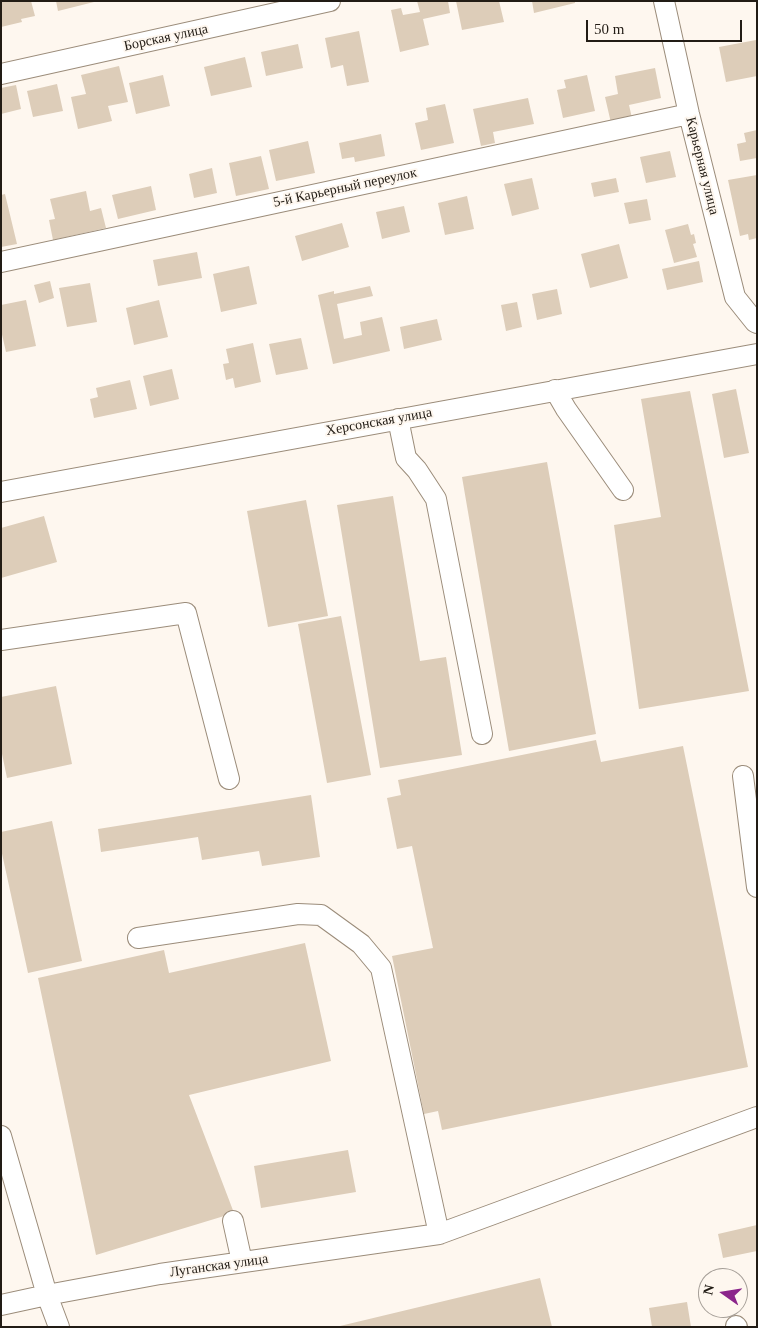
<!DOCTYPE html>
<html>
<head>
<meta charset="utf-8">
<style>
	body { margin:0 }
	#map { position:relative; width:758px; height:1328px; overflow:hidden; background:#fef7ef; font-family:"Times New Roman",serif }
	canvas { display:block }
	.frame { position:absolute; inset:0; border:2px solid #221c15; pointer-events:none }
	.north { position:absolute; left:698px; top:1268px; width:50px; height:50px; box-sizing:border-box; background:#fef7ef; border:1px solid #a69f98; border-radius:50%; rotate:283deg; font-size:14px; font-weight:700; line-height:20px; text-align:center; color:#221c15 }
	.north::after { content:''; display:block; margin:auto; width:18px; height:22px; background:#8b258b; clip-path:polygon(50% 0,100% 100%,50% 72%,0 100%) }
	.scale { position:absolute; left:586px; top:20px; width:156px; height:22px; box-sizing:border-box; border:2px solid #221c15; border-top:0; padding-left:6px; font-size:15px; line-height:18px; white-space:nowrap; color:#221c15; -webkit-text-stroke:4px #fef7ef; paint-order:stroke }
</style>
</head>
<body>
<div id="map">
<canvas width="758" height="1328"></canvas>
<div class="frame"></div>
<div class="north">N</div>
<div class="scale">50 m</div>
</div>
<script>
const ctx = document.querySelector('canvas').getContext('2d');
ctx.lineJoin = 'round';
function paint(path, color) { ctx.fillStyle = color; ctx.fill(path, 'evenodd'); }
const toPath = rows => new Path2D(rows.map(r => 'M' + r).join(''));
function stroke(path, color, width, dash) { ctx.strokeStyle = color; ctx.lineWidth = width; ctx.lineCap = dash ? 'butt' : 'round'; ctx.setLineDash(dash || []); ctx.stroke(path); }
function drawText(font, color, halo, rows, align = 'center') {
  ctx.font = font + ' "Times New Roman",serif'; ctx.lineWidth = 4; ctx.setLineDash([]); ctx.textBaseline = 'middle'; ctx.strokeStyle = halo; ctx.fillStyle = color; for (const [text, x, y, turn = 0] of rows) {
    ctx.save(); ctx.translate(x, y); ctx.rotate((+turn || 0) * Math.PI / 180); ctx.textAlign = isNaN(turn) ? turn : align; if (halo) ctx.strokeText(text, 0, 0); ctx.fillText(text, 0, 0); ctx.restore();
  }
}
const building = toPath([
	[1,1,31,1,35,16,21,19,22,22,1,27],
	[56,1,94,1,94,2,58,11],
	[417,1,448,1,450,13,423,19,429,45,400,52,391,10,401,8,403,15,420,12],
	[456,1,499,1,504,22,462,30],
	[532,1,575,1,575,3,534,13],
	[359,31,369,82,347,86,343,65,331,68,325,38],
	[756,40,757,76,726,82,719,47],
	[298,44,303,68,266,76,261,52],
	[245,57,252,87,211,96,204,67],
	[119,66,128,102,108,106,112,121,78,129,71,97,86,94,81,75],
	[655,68,661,98,629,105,632,118,611,123,605,97,618,94,615,76],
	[163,75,170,106,136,114,129,83],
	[587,75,595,111,563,118,557,90,566,88,564,80],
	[57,84,63,111,33,117,27,91],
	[16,85,21,109,1,114,1,88],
	[528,98,534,124,493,132,495,143,481,146,473,109],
	[445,104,454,143,421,150,415,123,428,120,426,108],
	[757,130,757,158,740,161,737,144,746,142,744,133],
	[381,134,385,156,355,162,354,157,342,159,339,143],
	[308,141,315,173,276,181,269,150],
	[670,151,676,177,646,183,640,157],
	[261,156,269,189,236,196,229,163],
	[212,168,217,193,194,198,189,174],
	[757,175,757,238,749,240,748,234,740,236,728,180],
	[532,178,539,209,512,216,504,184],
	[616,178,619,192,594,197,591,183],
	[151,186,156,210,118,219,112,195],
	[86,191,90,211,101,208,106,228,53,240,49,220,55,219,50,199],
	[5,194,17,244,1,247,1,195],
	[467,196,474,229,445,235,438,203],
	[647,199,651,220,629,224,624,203],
	[404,206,410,232,382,239,376,212],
	[342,223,349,247,302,261,295,236],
	[688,224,691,235,694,234,696,243,693,244,697,257,674,263,665,230],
	[619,244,628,278,590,288,581,254],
	[197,252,202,278,158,286,153,260],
	[699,261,703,282,667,290,662,269],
	[249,266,257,304,221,312,213,274],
	[50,281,54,298,39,303,34,285],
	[90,283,97,322,67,327,59,288],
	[370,286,373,296,337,304,344,339,362,335,360,322,382,317,390,351,333,364,318,295,334,291,334,294],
	[557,289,562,314,537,320,532,294],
	[26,300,36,346,6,352,1,330,1,305],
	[159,300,168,337,134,345,126,308],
	[517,302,522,327,506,331,501,305],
	[437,319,442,340,404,349,400,327],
	[301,338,308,369,276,375,269,344],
	[253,343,261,382,235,388,233,378,226,380,223,364,229,363,226,349],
	[172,369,179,399,150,406,143,376],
	[130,380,137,409,94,418,90,399,98,397,96,388],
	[736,389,749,453,724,458,712,394],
	[690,391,749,691,639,709,614,525,661,517,641,399],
	[547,462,596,734,509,751,462,477],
	[393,496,420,661,446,657,462,755,380,768,337,505],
	[306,500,328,616,268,627,247,511],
	[44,516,57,562,1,578,1,528],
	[341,616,371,775,327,783,298,624],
	[56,686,72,764,7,778,1,749,1,697],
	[596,740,601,762,683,746,748,1067,442,1130,438,1111,424,1114,392,956,433,948,412,846,397,849,387,798,401,795,398,780],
	[311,795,320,857,262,866,259,851,202,860,198,837,101,852,98,829],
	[52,821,82,961,28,973,1,849,1,832],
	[305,943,331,1061,189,1095,234,1213,96,1255,38,978,164,950,169,973],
	[348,1150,356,1192,261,1208,254,1166],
	[757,1225,757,1251,723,1258,718,1234],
	[540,1278,552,1327,340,1327,340,1326],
	[687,1302,691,1327,652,1327,649,1308]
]);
const minor = toPath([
	[664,1,689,114,735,297,755,322,757,323],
	[1,74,330,1],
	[1,262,689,114],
	[555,390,566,409,623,490],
	[398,419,406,458,417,470,436,499,482,734],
	[1,492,757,354],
	[1,640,186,613,229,779],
	[743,776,757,887],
	[138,938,298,914,321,915,361,944,381,968,439,1234],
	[1,1136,47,1295,59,1327],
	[233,1221,242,1262],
	[1,1305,47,1295,160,1274,439,1234,757,1117],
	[736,1326,737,1327]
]);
const streetNames = [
	["Борская улица",166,38,-12],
	["Карьерная улица",702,166,76],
	["5-й Карьерный переулок",345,188,-12],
	["Херсонская улица",379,422,-10],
	["Луганская улица",219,1266,-8]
];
paint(building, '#ddcdb9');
stroke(minor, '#9b8c7a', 22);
stroke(minor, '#fff', 20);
drawText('14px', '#221c15', '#fef7ef', streetNames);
</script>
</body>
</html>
